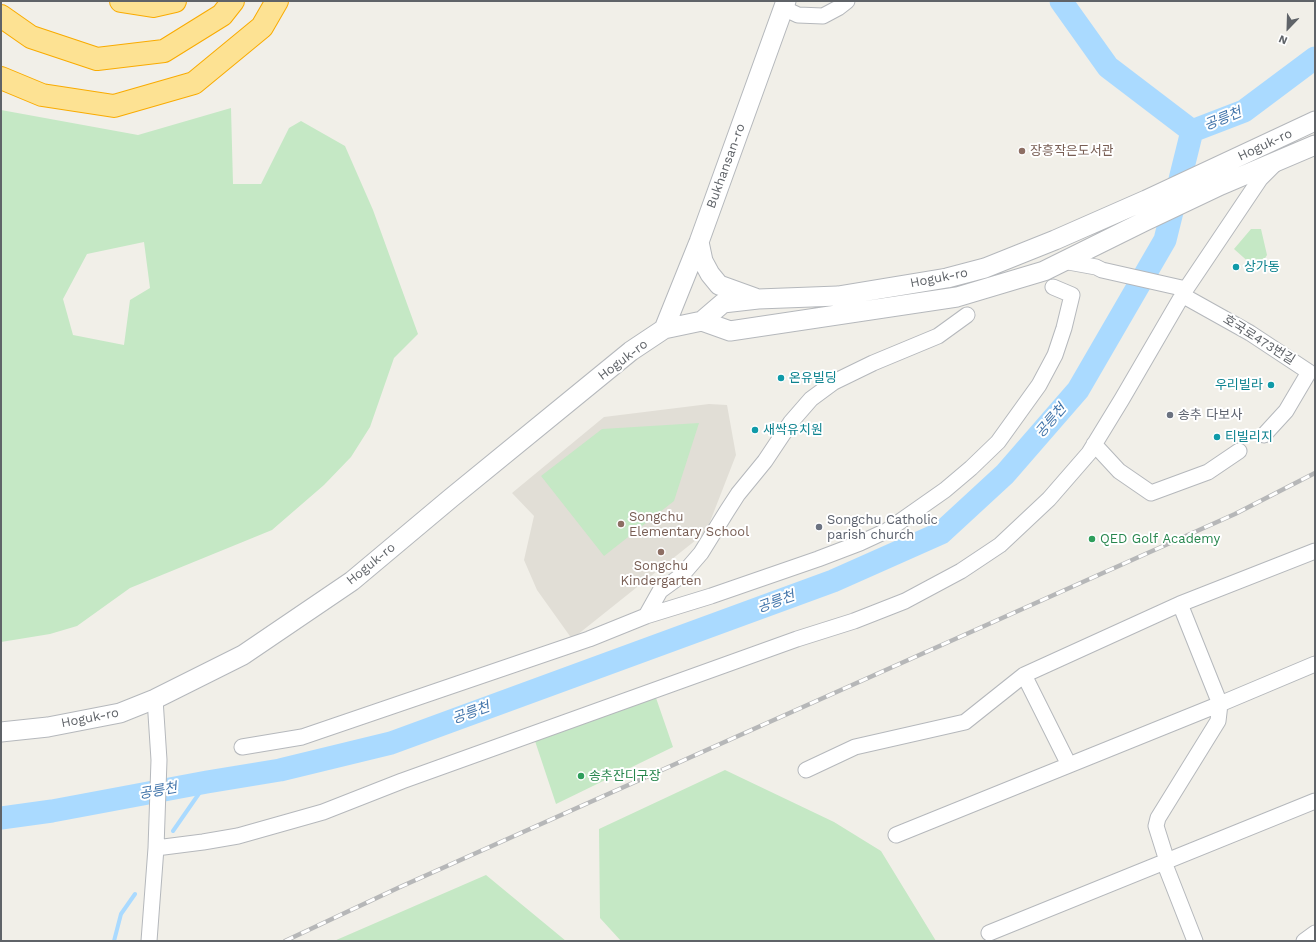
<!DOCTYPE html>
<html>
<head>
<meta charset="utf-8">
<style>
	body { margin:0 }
	#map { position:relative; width:1316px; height:942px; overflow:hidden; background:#f1efe8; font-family:"Work Sans",sans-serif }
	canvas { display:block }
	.frame { position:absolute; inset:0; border:2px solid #5f6368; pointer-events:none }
	.north { position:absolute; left:1268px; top:8px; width:40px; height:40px; -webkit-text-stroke:3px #fff; paint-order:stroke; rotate:203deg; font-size:11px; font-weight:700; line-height:16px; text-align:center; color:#5f6368 }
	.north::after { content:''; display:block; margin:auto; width:14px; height:18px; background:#5f6368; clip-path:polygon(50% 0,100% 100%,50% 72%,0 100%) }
</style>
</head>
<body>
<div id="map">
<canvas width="1316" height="942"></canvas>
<div class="frame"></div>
<div class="north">N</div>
</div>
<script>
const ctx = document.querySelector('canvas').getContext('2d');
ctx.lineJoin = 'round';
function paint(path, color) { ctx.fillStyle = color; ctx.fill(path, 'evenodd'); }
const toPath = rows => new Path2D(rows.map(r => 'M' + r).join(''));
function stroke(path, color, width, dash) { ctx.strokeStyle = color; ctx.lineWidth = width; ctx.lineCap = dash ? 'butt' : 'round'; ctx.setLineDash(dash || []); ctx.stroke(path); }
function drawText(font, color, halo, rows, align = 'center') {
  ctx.font = font + ' "Work Sans","Noto Sans KR",sans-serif'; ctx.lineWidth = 4; ctx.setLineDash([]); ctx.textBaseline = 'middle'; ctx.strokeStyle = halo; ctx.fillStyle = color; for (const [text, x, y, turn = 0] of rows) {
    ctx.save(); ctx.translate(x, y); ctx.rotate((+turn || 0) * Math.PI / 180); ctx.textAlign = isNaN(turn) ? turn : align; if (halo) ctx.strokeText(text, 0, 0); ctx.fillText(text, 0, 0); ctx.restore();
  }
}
const education = toPath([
	[709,404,727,405,736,455,706,532,572,639,537,590,524,560,534,516,512,493,604,417]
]);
const green = toPath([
	[231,108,233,184,261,184,289,128,301,121,345,146,373,210,418,334,394,358,370,427,351,457,324,485,272,530,130,588,77,626,50,634,1,642,1,110,138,135],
	[144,242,150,288,130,300,124,345,73,335,63,299,87,254],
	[1251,229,1261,229,1267,255,1257,271,1252,265,1234,249],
	[699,423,674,501,604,556,541,476,602,429],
	[655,695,673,747,556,804,534,738],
	[725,770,834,822,881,851,936,941,621,941,600,918,599,829],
	[486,875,566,941,334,941]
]);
const stream = toPath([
	[173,831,207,782],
	[114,941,121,914,135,894]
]);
const river = toPath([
	[1061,1,1108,67,1192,131],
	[1,818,52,811,207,782,280,770,391,743,833,581,941,533,1005,474,1078,390,1165,240,1192,131,1244,111,1315,58]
]);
const minor = toPath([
	[783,8,798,15,823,16,838,8,847,1],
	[1063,261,1096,267,1102,270,1186,289],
	[1182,295,1250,333,1309,372,1286,411,1264,435],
	[1094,444,1119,471,1151,493,1208,472,1239,451],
	[1315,551,1180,604,1220,704,1315,664],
	[646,616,660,591,682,575,701,553,727,511,738,494,765,461,791,422,811,399,834,382,873,363,938,336,967,315],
	[242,747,302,737,589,639,646,616,711,596,818,559,860,543,888,530,945,490,971,468,998,442,1039,385,1055,355,1064,328,1072,295,1053,287],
	[1069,765,1024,675,1180,604],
	[806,770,855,747,965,722,1024,675],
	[896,835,1220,704,1218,721,1158,818,1156,826,1167,861],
	[156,848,203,842,238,836,323,812,402,781,797,639,854,621,905,601,961,571,1000,545,1049,499,1089,453,1122,399,1186,289,1260,179,1276,163],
	[1164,862,1195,941],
	[989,933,1315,801],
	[149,941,156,848,159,760,155,699],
	[1304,941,1315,933]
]);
const tertiary = toPath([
	[699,242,703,261,710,274,719,285,755,298],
	[702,321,730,331,957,297,1044,271,1145,221,1221,185,1315,145],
	[664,329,699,242,786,1],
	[1,732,48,727,120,713,155,699,243,655,352,581,451,498,631,351,664,329,702,321,723,303,758,299,838,296,947,278,985,268,1055,240,1146,200,1315,121]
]);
const motorway = toPath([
	[121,1,153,6,175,1],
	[1,16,31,37,97,59,164,51,222,15,233,1],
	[1,78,42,95,114,106,194,83,262,27,277,1]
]);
const rail = toPath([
	[285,941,400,887,1235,514,1315,473]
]);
const markers = [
	[1022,151,4,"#8d6e63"],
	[1236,267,4,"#0f9aa8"],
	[781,378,4,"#0f9aa8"],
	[1271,385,4,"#0f9aa8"],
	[1170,415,4,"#6b7280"],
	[755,430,4,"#0f9aa8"],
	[1217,437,4,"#0f9aa8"],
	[621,524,4,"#8d6e63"],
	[819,527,4,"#6b7280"],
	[1092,539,4,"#2e9e5b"],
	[661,552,4,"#8d6e63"],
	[581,776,4,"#2e9e5b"]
];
const streetNames = [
	["Hoguk-ro",1265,145,-25],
	["Bukhansan-ro",726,166,-70],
	["Hoguk-ro",939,278,-11],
	["호국로473번길",1259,340,32],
	["Hoguk-ro",623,360,-37],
	["Hoguk-ro",371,564,-39],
	["Hoguk-ro",90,718,-11]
];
const educationNames = [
	["장흥작은도서관",1030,151],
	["Songchu",629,517],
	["Elementary School",629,532],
	["Songchu",661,566,"center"],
	["Kindergarten",661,581,"center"]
];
const cultureNames = [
	["상가동",1244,267],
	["온유빌딩",789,378],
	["우리빌라",1263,385,"right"],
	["새싹유치원",763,430],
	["티빌리지",1225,437]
];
const worshipNames = [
	["송추 다보사",1178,415],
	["Songchu Catholic",827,520],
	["parish church",827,535]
];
const leisureNames = [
	["QED Golf Academy",1100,539],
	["송추잔디구장",589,776]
];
const waterNames = [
	["공릉천",1223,119,-22],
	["공릉천",1051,421,-49],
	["공릉천",776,602,-20],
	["공릉천",471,713,-20],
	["공릉천",158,791,-10]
];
paint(education, '#e1ded6');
paint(green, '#c5e8c5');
stroke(stream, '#aadaff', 4);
stroke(river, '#aadaff', 23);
stroke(minor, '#b5b8bc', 17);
stroke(tertiary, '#b5b8bc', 21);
stroke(motorway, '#f9ab00', 24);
stroke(minor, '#fff', 15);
stroke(tertiary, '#fff', 19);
stroke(motorway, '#fde293', 22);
stroke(rail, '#b6b7b8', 4.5);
stroke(rail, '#fff', 3, [9]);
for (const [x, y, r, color] of markers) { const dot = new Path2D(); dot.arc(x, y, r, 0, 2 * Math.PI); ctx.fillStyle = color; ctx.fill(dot); stroke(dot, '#fff', 1.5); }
drawText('13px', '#5f6368', '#fff', streetNames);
drawText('13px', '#785e54', '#fff', educationNames, 'left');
drawText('13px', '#0d838f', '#fff', cultureNames, 'left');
drawText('13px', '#5b616d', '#fff', worshipNames, 'left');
drawText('13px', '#27864d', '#fff', leisureNames, 'left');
drawText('italic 14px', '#4174aa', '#fff', waterNames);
</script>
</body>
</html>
